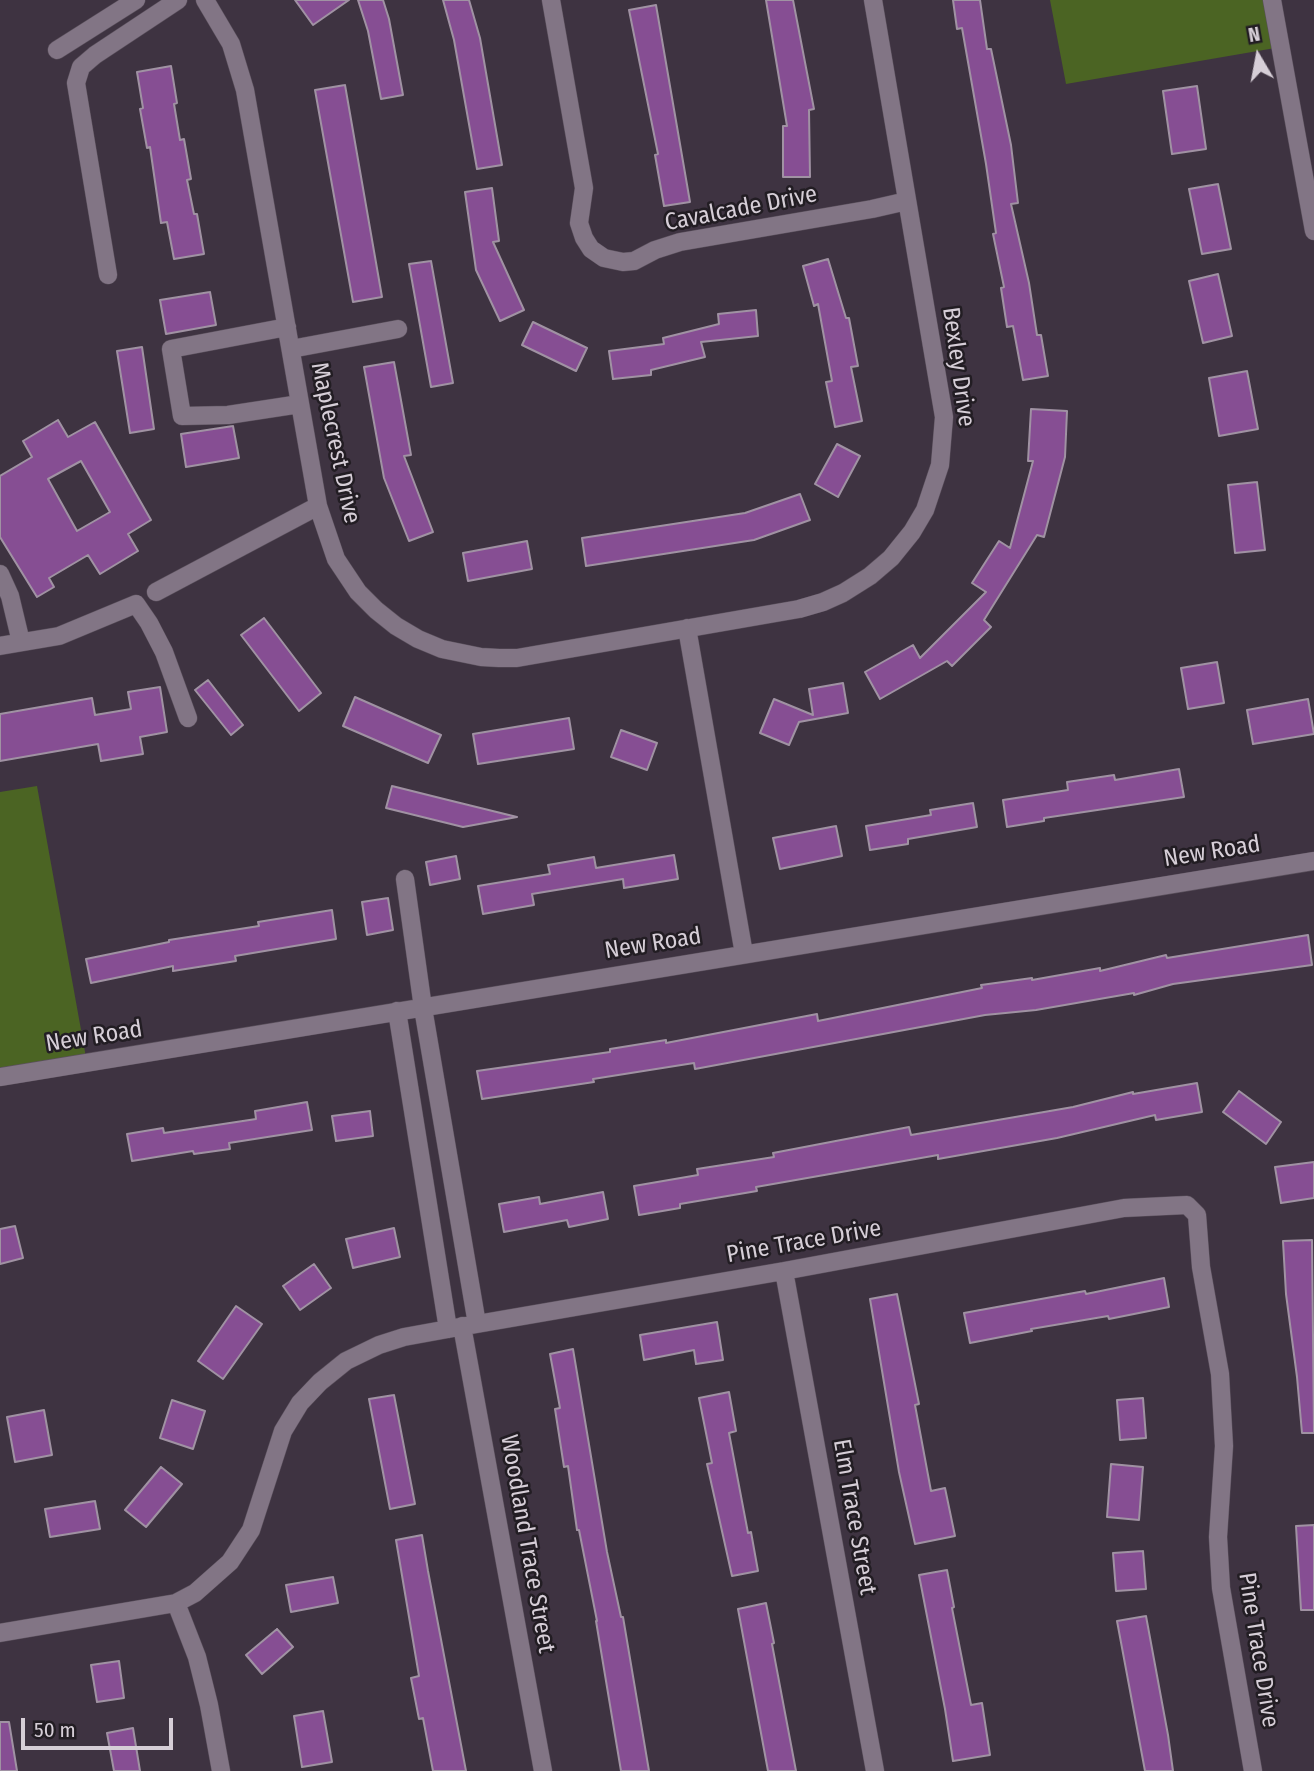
<!DOCTYPE html>
<html>
<head>
<meta charset="utf-8">
<style>
	body { margin:0 }
	#map { position:relative; width:1314px; height:1771px; overflow:hidden; background:#3e3341; font-family:"Fira Sans Condensed",sans-serif }
	canvas { display:block }
	.north { position:absolute; left:1223px; top:21px; width:70px; height:70px; -webkit-text-stroke:5px #221d23; paint-order:stroke; rotate:350deg; font-size:19px; font-weight:700; line-height:28px; text-align:center; color:#d6ced7 }
	.north::after { content:''; display:block; margin:auto; width:24px; height:32px; background:#d6ced7; clip-path:polygon(50% 0,100% 100%,50% 72%,0 100%) }
	.scale { position:absolute; left:21px; top:1718px; width:152px; height:32px; box-sizing:border-box; border:4px solid #d6ced7; border-top:0; padding-left:9px; font-size:21px; line-height:24px; white-space:nowrap; color:#d6ced7; -webkit-text-stroke:5px #221d23; paint-order:stroke }
</style>
</head>
<body>
<div id="map">
<canvas width="1314" height="1771"></canvas>
<div class="north">N</div>
<div class="scale">50 m</div>
</div>
<script>
const ctx = document.querySelector('canvas').getContext('2d');
ctx.lineJoin = 'round';
function paint(path, color) { ctx.fillStyle = color; ctx.fill(path, 'evenodd'); }
const toPath = rows => new Path2D(rows.map(r => 'M' + r).join(''));
function stroke(path, color, width, dash) { ctx.strokeStyle = color; ctx.lineWidth = width; ctx.lineCap = dash ? 'butt' : 'round'; ctx.setLineDash(dash || []); ctx.stroke(path); }
function drawText(font, color, halo, rows, align = 'center') {
  ctx.font = font + ' "Fira Sans Condensed",sans-serif'; ctx.lineWidth = 5; ctx.setLineDash([]); ctx.textBaseline = 'middle'; ctx.strokeStyle = halo; ctx.fillStyle = color; for (const [text, x, y, turn = 0] of rows) {
    ctx.save(); ctx.translate(x, y); ctx.rotate((+turn || 0) * Math.PI / 180); ctx.textAlign = isNaN(turn) ? turn : align; if (halo) ctx.strokeText(text, 0, 0); ctx.fillText(text, 0, 0); ctx.restore();
  }
}
const green = toPath([
	[1050,0,1272,0,1281,47,1066,84],
	[37,786,87,1063,0,1077,0,792]
]);
const building = toPath([
	[295,0,349,0,313,25,295,0],
	[358,0,383,0,389,19,403,95,381,99,368,31,358,0],
	[443,0,469,0,480,38,502,165,477,169,454,40,443,0],
	[766,0,793,0,814,109,809,110,810,177,783,177,783,126,787,126,766,0],
	[953,0,980,0,987,49,991,49,1011,145,1018,203,1011,204,1029,283,1037,335,1041,335,1048,376,1023,380,1013,326,1007,327,1001,288,1004,287,993,234,996,233,986,164,962,28,957,29,953,0],
	[656,5,690,202,664,206,655,155,658,154,629,10,656,5],
	[171,66,177,103,174,104,180,140,184,139,191,179,187,180,194,214,197,214,204,254,174,259,167,222,161,223,150,147,147,148,140,109,143,108,137,72,171,66],
	[345,85,382,297,353,302,315,90,345,85],
	[1197,86,1206,149,1172,154,1163,91,1197,86],
	[1218,184,1231,249,1202,254,1189,189,1218,184],
	[492,188,499,241,493,242,524,310,500,321,476,270,465,192,492,188],
	[828,259,846,318,849,318,858,366,851,367,862,421,835,427,826,382,832,381,818,304,814,306,803,266,828,259],
	[431,261,453,383,431,387,409,264,431,261],
	[1218,274,1232,336,1203,343,1189,281,1218,274],
	[210,292,216,325,166,334,160,300,210,292],
	[756,310,758,336,701,342,705,357,651,370,651,375,613,379,609,351,664,344,663,338,719,324,718,314,756,310],
	[533,322,587,348,576,371,522,345,533,322],
	[142,347,154,429,130,433,117,351,142,347],
	[394,362,411,455,404,456,433,532,409,541,384,478,364,367,394,362],
	[1247,371,1258,429,1219,436,1209,378,1247,371],
	[1031,409,1067,411,1065,457,1044,537,1037,535,984,620,991,627,952,666,947,661,880,699,865,672,913,645,920,658,986,592,972,583,999,541,1010,548,1033,461,1028,461,1031,409],
	[58,420,68,437,95,422,151,520,128,534,138,551,100,574,88,555,49,578,54,587,37,597,0,537,0,476,32,457,23,441,58,420],
	[81,461,110,512,77,531,48,479,81,461],
	[233,426,239,458,186,467,181,434,233,426],
	[837,444,860,456,838,497,815,484,837,444],
	[1257,482,1265,550,1235,553,1228,485,1257,482],
	[800,494,810,520,754,540,586,566,582,538,745,513,800,494],
	[527,541,532,569,468,581,463,553,527,541],
	[264,618,321,693,299,711,241,635,264,618],
	[1217,662,1224,703,1188,709,1181,668,1217,662],
	[208,680,243,725,231,735,195,690,208,680],
	[843,683,848,713,799,722,789,745,760,733,774,699,813,715,809,689,843,683],
	[160,687,167,732,140,737,143,754,101,761,98,744,0,761,0,714,92,698,95,715,131,709,128,692,160,687],
	[355,697,441,735,428,763,343,726,355,697],
	[1308,699,1314,734,1253,744,1247,710,1308,699],
	[569,718,574,749,478,764,473,734,569,718],
	[621,730,657,743,647,770,611,757,621,730],
	[1179,769,1184,797,1044,818,1044,821,1007,827,1003,800,1068,790,1067,782,1114,775,1115,780,1179,769],
	[392,786,444,799,517,817,463,827,386,808,392,786],
	[973,803,977,827,908,839,908,844,870,850,866,826,931,815,930,810,973,803],
	[836,826,842,856,780,869,773,838,836,826],
	[674,855,678,879,624,888,623,879,532,894,534,905,483,914,478,886,550,874,548,865,594,857,596,868,674,855],
	[456,856,460,879,430,885,426,862,456,856],
	[388,898,393,930,367,935,362,902,388,898],
	[332,910,336,939,235,956,236,961,173,971,173,966,91,983,86,959,169,942,169,940,259,926,258,922,332,910],
	[1308,935,1312,965,1173,984,1134,995,1134,993,1036,1010,985,1015,695,1069,694,1063,593,1079,594,1082,482,1099,477,1071,610,1052,610,1049,666,1040,666,1043,817,1014,818,1021,982,988,981,985,1032,978,1032,980,1100,968,1100,971,1166,955,1167,958,1308,935],
	[1197,1083,1202,1112,1156,1120,1155,1115,1057,1138,938,1159,938,1155,756,1187,757,1191,680,1204,680,1208,639,1215,634,1186,698,1175,697,1169,774,1157,773,1153,909,1127,911,1135,1073,1107,1133,1092,1133,1094,1197,1083],
	[1239,1091,1281,1122,1266,1144,1223,1112,1239,1091],
	[307,1102,312,1130,229,1143,230,1149,194,1154,193,1151,132,1161,127,1134,163,1128,164,1133,256,1119,255,1111,307,1102],
	[370,1111,373,1136,336,1141,332,1116,370,1111],
	[1314,1162,1314,1198,1281,1203,1275,1167,1314,1162],
	[603,1192,608,1219,569,1227,567,1220,504,1232,499,1204,539,1197,540,1204,603,1192],
	[15,1226,23,1258,0,1264,0,1229,15,1226],
	[394,1228,400,1257,353,1268,346,1239,394,1228],
	[1312,1240,1314,1433,1302,1433,1297,1377,1286,1294,1283,1241,1312,1240],
	[314,1264,331,1288,300,1310,283,1286,314,1264],
	[1164,1278,1169,1307,1109,1319,1108,1316,1031,1329,1032,1331,970,1343,964,1313,1085,1291,1086,1294,1164,1278],
	[897,1294,919,1404,915,1405,931,1491,945,1488,955,1536,915,1544,899,1472,870,1299,897,1294],
	[236,1306,262,1324,223,1379,198,1361,236,1306],
	[717,1322,723,1360,696,1364,694,1350,644,1360,640,1335,717,1322],
	[573,1349,607,1552,621,1617,623,1617,649,1771,621,1771,596,1621,597,1621,579,1530,577,1530,568,1466,564,1467,555,1409,560,1408,550,1354,573,1349],
	[729,1392,736,1431,729,1433,748,1533,751,1532,758,1571,732,1576,707,1464,712,1463,699,1398,729,1392],
	[394,1395,415,1504,390,1509,369,1399,394,1395],
	[1143,1398,1146,1438,1120,1440,1117,1400,1143,1398],
	[172,1400,205,1411,193,1449,160,1438,172,1400],
	[44,1410,52,1455,15,1462,7,1417,44,1410],
	[1111,1464,1143,1467,1139,1520,1107,1517,1111,1464],
	[161,1467,182,1484,146,1527,125,1510,161,1467],
	[95,1501,100,1529,50,1537,45,1509,95,1501],
	[1314,1525,1314,1610,1301,1610,1296,1526,1314,1525],
	[422,1535,428,1571,466,1771,433,1771,423,1718,419,1719,411,1678,419,1676,396,1540,422,1535],
	[1143,1551,1146,1589,1116,1591,1113,1553,1143,1551],
	[947,1570,954,1607,952,1608,971,1705,982,1703,990,1755,953,1761,945,1709,919,1575,947,1570],
	[333,1577,338,1603,291,1612,286,1585,333,1577],
	[766,1603,774,1643,772,1644,796,1771,768,1771,738,1609,766,1603],
	[1146,1616,1168,1735,1173,1771,1145,1771,1117,1621,1146,1616],
	[277,1629,293,1647,262,1674,246,1655,277,1629],
	[119,1661,124,1698,97,1702,91,1665,119,1661],
	[323,1711,332,1762,302,1767,294,1716,323,1711],
	[0,1722,9,1722,17,1771,0,1771,0,1722],
	[133,1728,140,1771,114,1771,107,1733,133,1728]
]);
const minor = toPath([
	[205,0,231,44,245,90,318,506,336,559,358,592,376,610,396,626,418,639,442,649,481,657,499,658,517,658,799,609,823,602,843,593,870,576,891,558,912,532,925,510,940,465,944,417,873,0],
	[551,0,584,188,579,223,584,238,591,249,604,258,623,262,634,261,655,250,680,242,872,209,907,201],
	[1272,0,1314,231],
	[57,50,136,0],
	[108,275,76,83,81,67,95,55,178,0],
	[287,327,171,349,182,416,228,415,300,404],
	[291,349,398,329],
	[0,574,10,596,21,642],
	[156,592,318,506],
	[687,628,744,954],
	[0,646,59,636,136,604,149,623,164,652,188,718],
	[405,879,423,1008,477,1324],
	[397,1011,448,1329],
	[0,1077,1314,861],
	[784,1271,875,1771],
	[462,1326,543,1771],
	[176,1603,197,1657,209,1705,221,1771],
	[0,1633,176,1603,195,1593,230,1562,251,1530,283,1431,300,1403,320,1382,346,1361,379,1345,404,1337,448,1329,784,1271,1124,1208,1187,1205,1197,1215,1201,1267,1220,1374,1224,1446,1218,1537,1221,1588,1253,1771]
]);
const streetNames = [
	["Cavalcade Drive",741,209,-11],
	["Bexley Drive",958,367,82],
	["Maplecrest Drive",335,443,78],
	["New Road",1212,852,-9],
	["New Road",653,944,-9],
	["New Road",94,1037,-9],
	["Pine Trace Drive",804,1242,-10],
	["Elm Trace Street",854,1517,80],
	["Woodland Trace Street",527,1544,80],
	["Pine Trace Drive",1258,1650,81]
];
paint(green, '#4b6423');
paint(building, '#864e93');
stroke(building, '#a092a3', 2);
stroke(minor, '#5a505c', 19);
stroke(minor, '#827585', 18);
drawText('24px', '#d6ced7', '#221d23', streetNames);
</script>
</body>
</html>
